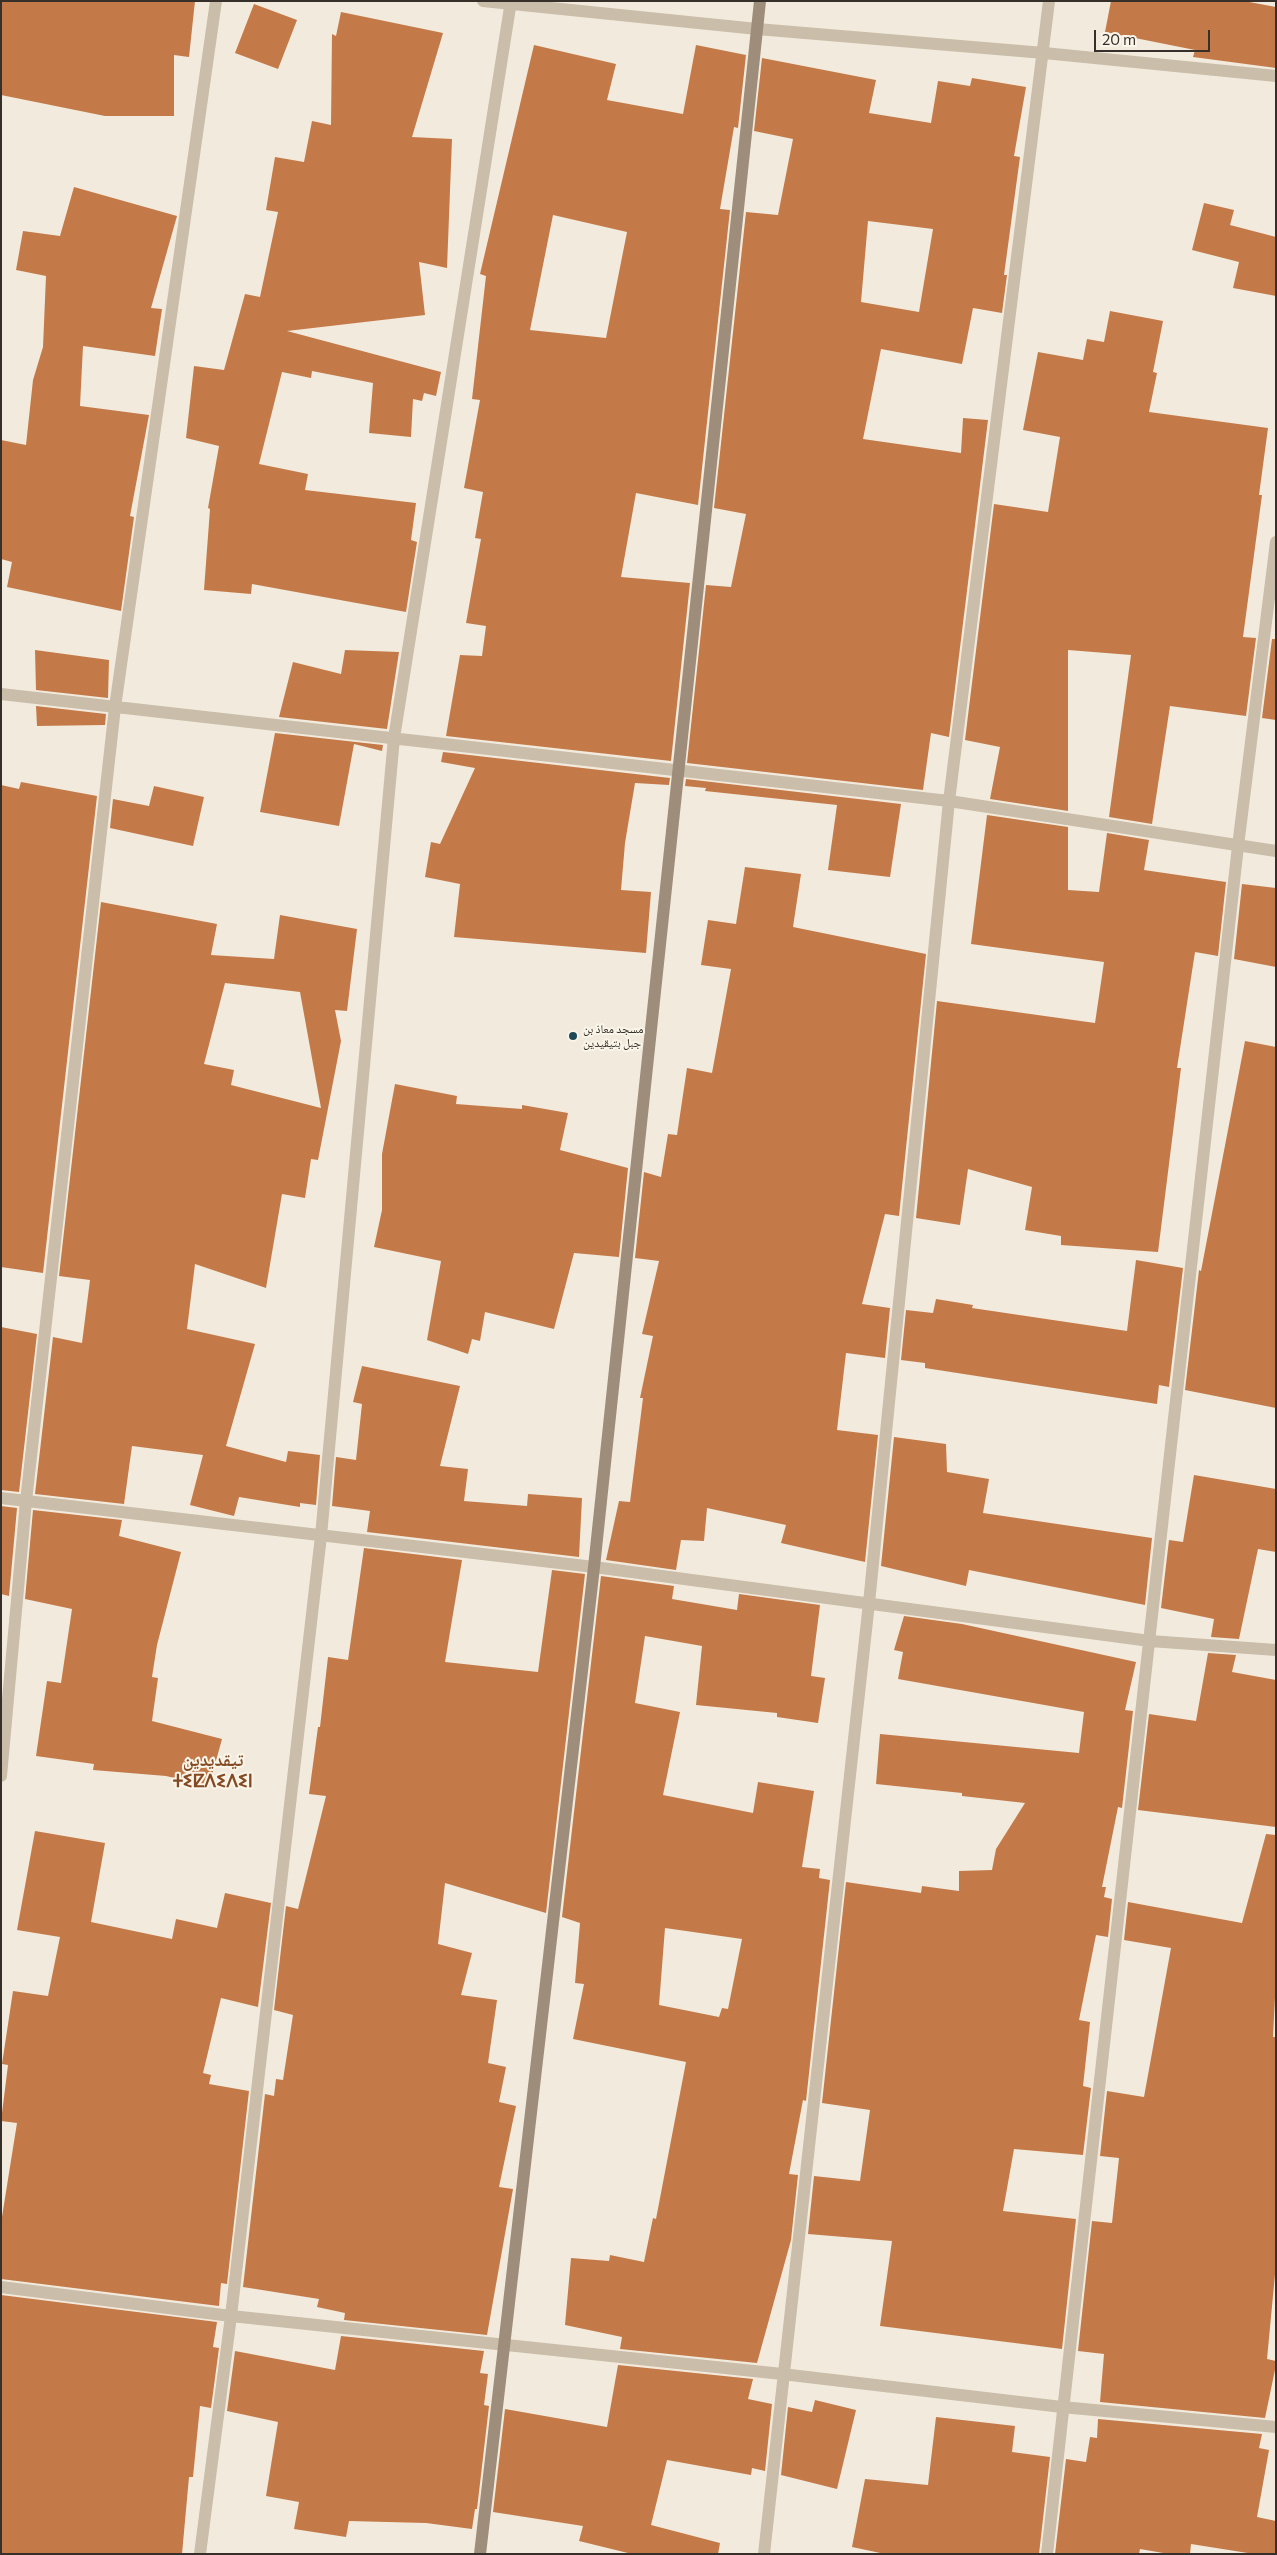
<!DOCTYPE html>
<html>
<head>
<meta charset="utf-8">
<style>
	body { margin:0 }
	#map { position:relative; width:1277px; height:2555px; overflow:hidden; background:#f2ebdd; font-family:Commissioner,sans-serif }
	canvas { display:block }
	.frame { position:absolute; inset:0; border:2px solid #372f29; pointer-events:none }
	.scale { position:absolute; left:1094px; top:30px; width:116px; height:22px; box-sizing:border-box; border:2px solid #372f29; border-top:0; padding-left:6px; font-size:15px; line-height:18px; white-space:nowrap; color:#372f29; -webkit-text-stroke:4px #f9f5e9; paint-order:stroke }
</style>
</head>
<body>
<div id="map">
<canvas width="1277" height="2555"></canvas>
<div class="frame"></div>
<div class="scale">20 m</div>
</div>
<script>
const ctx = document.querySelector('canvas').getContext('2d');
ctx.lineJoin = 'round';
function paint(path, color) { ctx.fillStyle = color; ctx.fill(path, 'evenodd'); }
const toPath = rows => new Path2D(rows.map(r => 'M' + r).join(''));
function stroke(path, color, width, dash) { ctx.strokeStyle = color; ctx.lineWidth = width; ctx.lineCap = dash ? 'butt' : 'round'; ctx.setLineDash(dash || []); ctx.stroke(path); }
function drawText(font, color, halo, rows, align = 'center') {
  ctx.font = font + ' Commissioner,"Noto Naskh Arabic","Noto Sans Tifinagh",sans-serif'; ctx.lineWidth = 4; ctx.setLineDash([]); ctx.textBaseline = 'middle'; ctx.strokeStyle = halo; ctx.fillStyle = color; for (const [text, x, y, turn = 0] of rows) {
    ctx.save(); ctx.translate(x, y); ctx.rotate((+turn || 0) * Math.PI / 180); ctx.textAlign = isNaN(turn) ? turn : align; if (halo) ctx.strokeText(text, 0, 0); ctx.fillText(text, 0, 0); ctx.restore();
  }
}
const building = toPath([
	[1,1,195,1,189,57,174,55,174,116,105,116,1,95],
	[1111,1,1244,1,1276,7,1276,68,1193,57,1195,50,1105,32],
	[254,4,297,20,278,69,235,53],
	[341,12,443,33,412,137,452,139,447,268,419,262,425,315,287,331,441,372,436,396,424,393,422,401,413,399,411,437,369,433,373,383,312,371,311,378,282,372,259,464,308,474,305,490,416,503,411,540,417,542,406,612,252,584,251,594,204,590,210,509,208,508,219,446,186,438,194,366,224,370,245,294,260,297,278,212,266,210,275,157,304,162,312,121,331,125,332,34,336,36],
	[534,45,616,64,607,100,683,114,696,45,746,55,738,128,734,127,720,209,730,210,698,505,636,493,621,577,690,583,671,761,446,736,460,655,482,656,486,626,466,623,481,539,475,538,483,492,464,488,480,400,472,399,486,276,480,274],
	[553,215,627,232,606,338,530,330],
	[762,58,876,80,869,113,931,123,938,81,970,86,972,78,1026,87,1014,156,1020,157,1004,275,1007,275,1002,313,973,308,962,364,881,349,863,439,961,453,963,418,988,420,949,737,931,733,923,790,687,763,706,585,731,587,746,514,714,508,746,212,778,215,793,139,754,131],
	[868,221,933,229,919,312,861,302],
	[74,187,177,216,151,308,162,309,155,356,83,346,80,406,149,415,130,516,134,517,121,611,7,587,12,562,1,559,1,440,26,445,33,380,43,347,46,276,16,270,23,231,60,236],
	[1204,203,1234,210,1230,225,1276,237,1276,296,1233,288,1239,262,1192,250],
	[1110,311,1163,321,1153,372,1157,373,1149,412,1268,428,1259,495,1262,495,1243,637,1256,638,1246,716,1170,706,1152,824,1109,817,1131,655,1068,650,1068,811,990,799,1000,747,965,740,994,504,1048,512,1060,437,1023,430,1038,352,1083,360,1087,339,1104,342],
	[1272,639,1276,639,1276,720,1262,718],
	[35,650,109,660,108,698,36,690],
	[345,650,399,652,387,729,279,717,293,662,341,674],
	[36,706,106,714,105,725,37,726],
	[275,733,383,745,382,751,354,744,339,826,260,812],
	[443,752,670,778,669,785,635,783,625,843,621,890,651,892,646,953,454,937,460,884,425,877,431,842,440,844,475,768,441,762],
	[686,779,901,804,890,877,828,870,837,805,705,791,706,788,685,786],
	[21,782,97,796,43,1273,1,1267,1,785,19,789],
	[154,786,204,797,193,846,110,828,113,799,149,806],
	[987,815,1068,827,1068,890,1099,892,1107,833,1149,840,1144,870,1226,882,1218,956,1195,952,1177,1068,1181,1068,1158,1252,1061,1245,1061,1236,1025,1230,1032,1187,968,1169,960,1225,916,1218,937,1001,1095,1023,1104,962,971,944],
	[745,867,801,874,793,927,926,954,899,1216,885,1214,862,1304,890,1308,885,1358,846,1353,837,1430,878,1435,865,1562,781,1543,786,1525,707,1508,704,1541,681,1540,676,1570,606,1560,619,1501,630,1502,643,1398,640,1398,653,1336,642,1334,659,1261,635,1258,644,1172,661,1177,668,1134,677,1135,687,1068,712,1073,731,969,701,965,708,920,736,924],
	[1242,884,1276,888,1276,967,1234,959],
	[101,902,217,924,211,955,274,959,280,915,357,929,347,1011,335,1010,341,1041,318,1160,311,1159,305,1198,282,1194,266,1288,195,1264,187,1329,255,1344,226,1446,286,1462,288,1451,320,1455,316,1505,300,1503,300,1507,239,1497,234,1516,190,1505,203,1455,132,1446,124,1504,35,1494,53,1337,82,1343,90,1280,59,1276],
	[225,983,300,992,321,1108,231,1085,234,1070,204,1064],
	[1245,1041,1276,1047,1276,1408,1185,1390,1199,1270,1201,1271],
	[395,1084,457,1096,456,1104,522,1109,522,1105,568,1113,560,1150,628,1168,619,1257,574,1253,554,1329,485,1312,480,1341,472,1339,468,1354,427,1340,441,1261,374,1247,382,1210,382,1154],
	[1136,1260,1183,1268,1169,1387,1159,1385,1157,1404,925,1368,925,1363,901,1360,906,1310,933,1313,936,1299,973,1305,972,1308,1127,1331],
	[1,1327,37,1334,19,1492,1,1490],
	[362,1366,460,1386,440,1466,468,1469,464,1501,527,1506,528,1494,582,1498,579,1557,367,1532,370,1511,332,1506,336,1457,356,1460,362,1404,353,1402],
	[894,1437,946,1444,947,1472,989,1479,983,1513,1152,1538,1145,1605,969,1570,966,1586,881,1566],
	[1194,1475,1276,1489,1276,1552,1258,1549,1239,1639,1211,1637,1214,1619,1161,1608,1169,1540,1183,1542],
	[1,1506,17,1508,9,1596,1,1594],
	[33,1510,122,1520,119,1536,181,1552,157,1645,152,1677,158,1678,152,1721,222,1739,209,1786,166,1776,93,1770,94,1764,36,1756,47,1681,61,1683,72,1609,25,1599],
	[364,1548,462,1560,445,1662,538,1672,552,1570,585,1574,546,1913,445,1883,438,1944,472,1953,461,1995,497,2000,488,2063,506,2067,499,2102,516,2106,499,2187,513,2189,487,2335,344,2320,345,2313,317,2307,319,2299,243,2287,265,2094,274,2096,276,2079,283,2080,293,2015,274,2010,286,1906,298,1909,326,1796,309,1794,318,1727,320,1727,328,1657,348,1660],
	[601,1576,674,1586,672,1599,737,1610,739,1594,820,1605,811,1676,825,1678,818,1723,777,1717,777,1713,696,1705,702,1646,645,1636,635,1703,680,1712,663,1795,753,1813,758,1782,814,1791,802,1867,820,1869,819,1878,830,1880,806,2101,803,2100,789,2174,798,2175,791,2240,757,2363,620,2349,622,2337,565,2325,571,2258,609,2261,610,2255,644,2262,653,2218,656,2219,686,2062,573,2039,584,1984,575,1983,580,1923,562,1917],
	[665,1928,742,1939,728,2009,722,2008,719,2017,659,2005],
	[904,1616,962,1624,1136,1662,1125,1710,1133,1711,1122,1808,1118,1807,1102,1887,1106,1887,1104,1897,1112,1899,1108,1937,1096,1935,1079,2020,1090,2022,1083,2086,1091,2088,1083,2155,1014,2149,1003,2211,1076,2219,1062,2349,880,2326,892,2241,808,2234,814,2176,860,2181,870,2110,822,2103,846,1882,921,1893,922,1886,959,1891,959,1871,992,1870,996,1849,1025,1803,962,1796,962,1793,876,1784,880,1734,1079,1753,1084,1712,898,1679,903,1652,894,1650],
	[1208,1653,1236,1655,1232,1672,1276,1680,1276,1827,1138,1810,1149,1714,1196,1721],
	[35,1831,105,1843,91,1922,172,1939,176,1919,217,1928,225,1893,271,1903,258,2007,221,1998,203,2073,211,2075,209,2084,249,2091,227,2284,221,2283,219,2306,1,2279,1,2223,17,2123,1,2121,8,2065,2,2064,13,1991,48,1996,60,1937,17,1930],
	[1266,1834,1276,1835,1276,1978,1273,2037,1276,2037,1276,2264,1267,2359,1276,2361,1276,2365,1265,2418,1100,2402,1104,2354,1078,2351,1092,2221,1112,2223,1119,2158,1100,2156,1107,2091,1144,2097,1171,1948,1124,1940,1128,1902,1242,1923],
	[1,2295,217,2322,213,2347,219,2348,211,2408,200,2406,193,2477,189,2477,182,2554,1,2554],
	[341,2336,484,2351,480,2373,488,2374,484,2405,489,2406,477,2509,475,2509,472,2529,426,2523,349,2521,346,2537,294,2529,299,2502,266,2496,278,2422,227,2411,235,2351,335,2370],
	[618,2365,753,2379,748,2399,772,2404,765,2471,752,2468,751,2475,667,2460,651,2525,720,2543,718,2554,632,2554,579,2541,583,2526,493,2512,505,2409,607,2427],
	[815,2400,856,2410,837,2489,781,2475,788,2407,812,2412],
	[936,2417,1015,2426,1012,2452,1050,2457,1039,2554,885,2554,852,2547,865,2479,928,2485],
	[1098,2419,1262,2434,1259,2448,1269,2450,1257,2517,1276,2521,1276,2554,1254,2554,1191,2544,1190,2554,1169,2554,1140,2549,1139,2554,1055,2554,1066,2459,1086,2462,1090,2437,1097,2438]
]);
const street = toPath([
	[483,1,757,29,1044,53,1276,76],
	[1,694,949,801,1276,851],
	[1,1498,594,1567,1150,1641,1276,1650],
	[1,1776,26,1501,115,707,216,1],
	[1,2287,231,2316,782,2374,1062,2407,1276,2427],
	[200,2554,231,2316,321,1536,394,738,511,1],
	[764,2554,869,1603,949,801,1049,1],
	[1047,2554,1238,846,1276,542]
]);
const secondary = toPath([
	[480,2554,594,1567,760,1]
]);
const markers = [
	[573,1036,5,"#1f4b58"]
];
const poiNames = [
	["مسجد معاذ بن",583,1029],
	["جبل بتيقيدين",583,1043]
];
const districtNames = [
	["تيقديدين",213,1760],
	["ⵜⵉⵇⴷⵉⴷⵉⵏ",213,1781]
];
paint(building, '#c47a48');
stroke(street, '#cabda9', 12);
stroke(secondary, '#9e8d7a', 12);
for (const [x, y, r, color] of markers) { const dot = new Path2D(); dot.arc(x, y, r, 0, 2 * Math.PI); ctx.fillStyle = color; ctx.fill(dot); stroke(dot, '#f9f5e9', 2); }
drawText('12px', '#372f29', '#f9f5e9', poiNames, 'left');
drawText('bold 18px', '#854a23', '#f9f5e9', districtNames);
</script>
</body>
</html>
